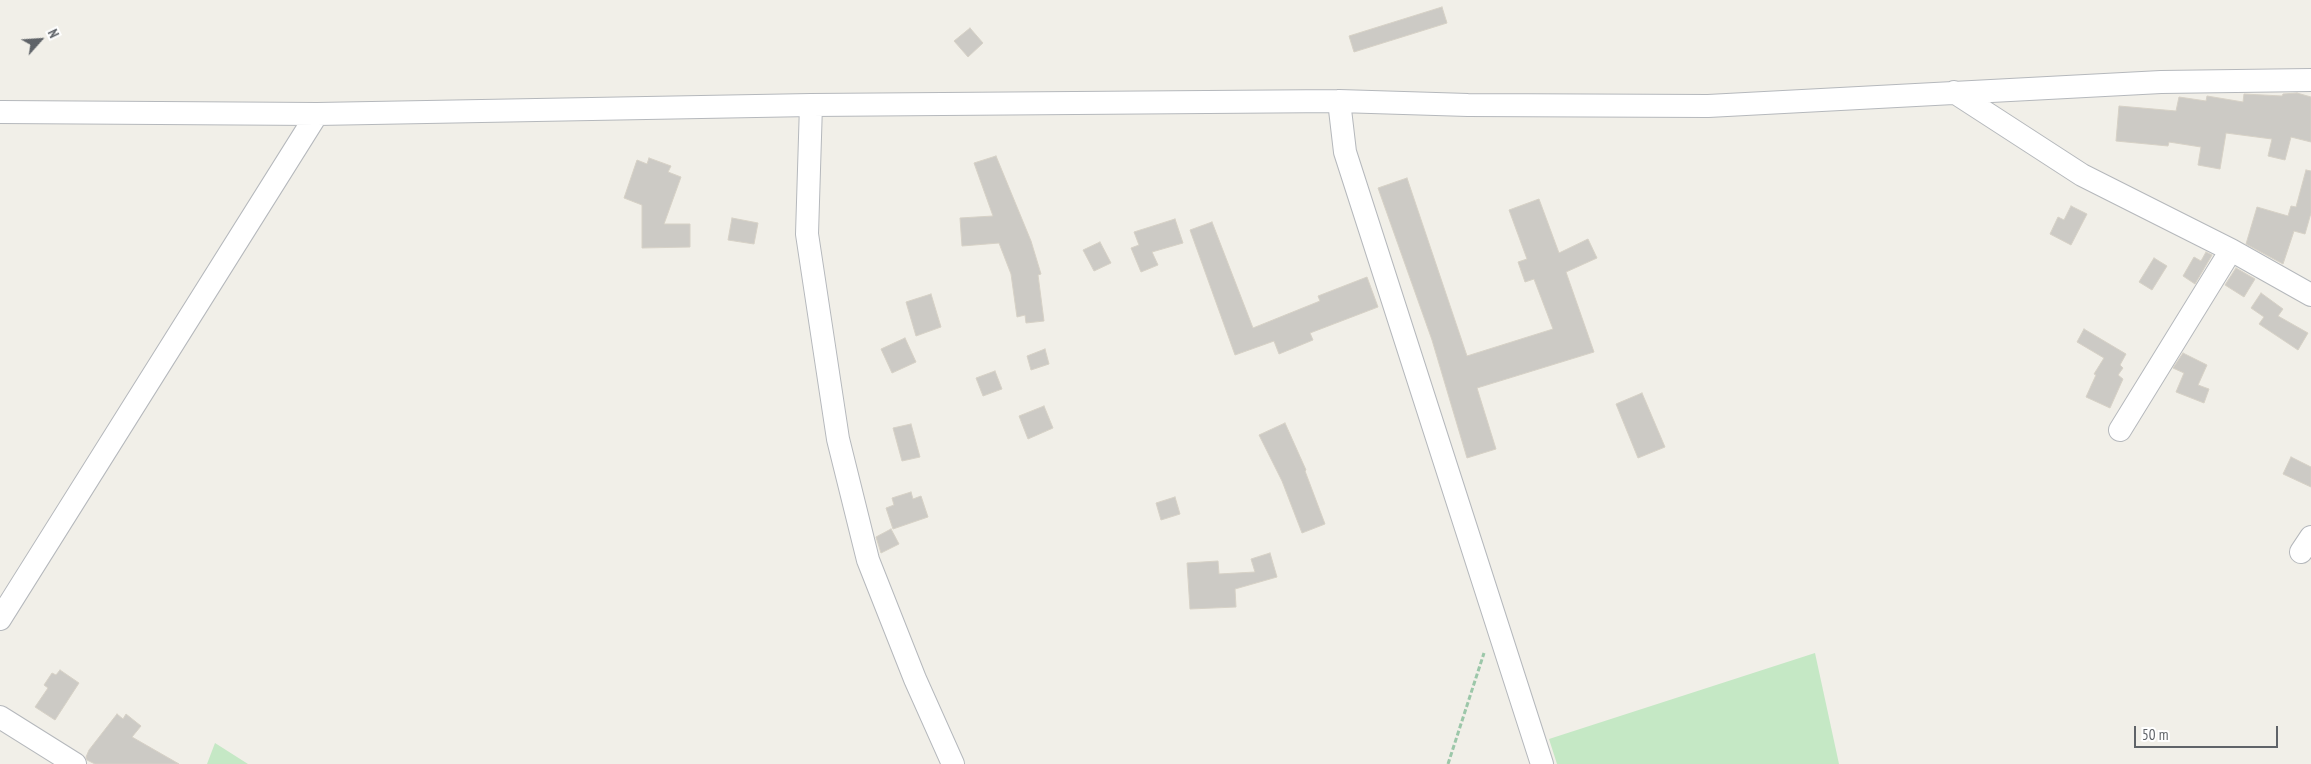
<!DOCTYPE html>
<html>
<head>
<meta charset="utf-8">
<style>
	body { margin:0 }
	#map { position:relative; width:2311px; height:764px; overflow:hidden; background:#f1efe8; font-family:"PT Sans Narrow",sans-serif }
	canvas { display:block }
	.north { position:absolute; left:15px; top:15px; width:50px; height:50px; -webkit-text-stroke:4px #fff; paint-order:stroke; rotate:64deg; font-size:14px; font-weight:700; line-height:20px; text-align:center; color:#5f6368 }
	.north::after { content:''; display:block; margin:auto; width:18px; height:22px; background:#5f6368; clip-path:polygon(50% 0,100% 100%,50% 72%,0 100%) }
	.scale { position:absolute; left:2134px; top:726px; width:144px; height:22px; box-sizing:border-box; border:2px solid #5f6368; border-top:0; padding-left:6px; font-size:15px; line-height:18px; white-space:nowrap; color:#5f6368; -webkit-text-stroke:4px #fff; paint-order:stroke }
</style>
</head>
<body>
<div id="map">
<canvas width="2311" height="764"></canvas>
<div class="north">N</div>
<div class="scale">50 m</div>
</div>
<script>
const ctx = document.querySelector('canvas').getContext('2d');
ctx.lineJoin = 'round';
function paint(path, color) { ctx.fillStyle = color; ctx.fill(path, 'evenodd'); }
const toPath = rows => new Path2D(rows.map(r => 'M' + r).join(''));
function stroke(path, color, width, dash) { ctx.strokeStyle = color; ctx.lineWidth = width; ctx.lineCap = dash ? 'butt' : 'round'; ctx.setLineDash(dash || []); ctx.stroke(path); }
const green = toPath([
	[1815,653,1839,764,1557,764,1549,739],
	[215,743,248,764,207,764]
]);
const building = toPath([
	[1442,7,1447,23,1354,52,1349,36,1442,7],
	[970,28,983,43,968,57,954,41,970,28],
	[2297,93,2311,97,2311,142,2291,137,2285,160,2268,156,2272,139,2226,133,2220,169,2198,165,2201,147,2169,142,2168,146,2116,141,2119,106,2176,111,2179,97,2206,101,2207,96,2243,102,2244,94,2282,96,2283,94,2297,93],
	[996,156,1031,241,1041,274,1038,275,1044,321,1026,323,1025,315,1017,317,1011,274,999,243,962,246,960,218,993,216,974,163,996,156],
	[649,158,671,166,668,172,681,177,664,224,690,224,690,247,642,248,642,205,624,198,637,160,647,164,649,158],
	[2306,170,2311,171,2311,213,2305,234,2294,231,2283,264,2246,244,2257,207,2288,216,2291,206,2296,207,2306,170],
	[1407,178,1467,356,1553,329,1534,279,1525,282,1518,262,1527,259,1509,210,1539,199,1559,253,1588,239,1597,258,1566,272,1594,352,1477,388,1496,449,1467,458,1432,340,1378,188,1407,178],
	[2071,206,2087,214,2071,245,2050,234,2058,217,2064,220,2071,206],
	[732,218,758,223,754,244,728,240,732,218],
	[1175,219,1183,243,1152,252,1158,265,1141,272,1131,248,1139,245,1134,232,1175,219],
	[1212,222,1253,328,1320,301,1318,296,1367,277,1378,307,1310,333,1313,340,1279,354,1274,341,1235,355,1190,230,1212,222],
	[1100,242,1111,263,1094,271,1083,250,1100,242],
	[2206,252,2212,255,2195,284,2183,276,2194,257,2201,261,2206,252],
	[2154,258,2167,266,2152,290,2139,282,2154,258],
	[2236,268,2255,279,2244,297,2225,285,2236,268],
	[2261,293,2283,309,2278,316,2308,333,2298,350,2259,324,2264,317,2251,308,2261,293],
	[931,294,941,327,916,336,906,302,931,294],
	[2084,329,2126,354,2120,365,2123,368,2118,375,2123,379,2110,408,2086,397,2096,375,2094,374,2104,358,2077,342,2084,329],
	[905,338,916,362,892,373,881,349,905,338],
	[1045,349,1049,364,1031,370,1027,356,1045,349],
	[2183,353,2207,365,2198,385,2209,389,2204,403,2176,392,2184,373,2173,368,2183,353],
	[995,371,1002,389,983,396,976,378,995,371],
	[1642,393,1665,447,1638,458,1616,404,1642,393],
	[1044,406,1053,428,1028,439,1019,416,1044,406],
	[1285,423,1306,470,1305,471,1325,524,1302,533,1282,481,1259,435,1285,423],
	[911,424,920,457,902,461,893,428,911,424],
	[2291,457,2311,467,2311,487,2283,474,2291,457],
	[911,492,913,499,921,496,928,517,893,529,886,508,894,505,892,498,911,492],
	[1175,497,1180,514,1161,520,1156,503,1175,497],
	[891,529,899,544,881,553,876,537,891,529],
	[1270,553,1277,577,1235,589,1236,607,1190,609,1187,563,1218,561,1219,574,1255,572,1251,559,1270,553],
	[60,670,79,683,55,720,35,707,48,688,44,685,52,673,56,675,60,670],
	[117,714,123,719,126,714,141,726,132,737,179,764,95,764,87,760,86,757,89,750,117,714]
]);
const path = toPath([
	[1448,764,1484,653]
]);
const minor = toPath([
	[1954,92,2082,175,2231,250,2311,295],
	[1339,101,1345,152,1542,764],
	[811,105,807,234,838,439,868,560,915,679,953,764],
	[0,112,317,114,811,105,1339,101,1468,105,1708,106,2161,82,2311,80],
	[2120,430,2231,250],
	[2301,552,2311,537],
	[0,619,317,114],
	[0,717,75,764]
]);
paint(green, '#c5e8c5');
paint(building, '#cccac5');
stroke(building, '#d6d1c6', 1);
stroke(minor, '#b5b8bc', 24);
stroke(path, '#9cc7a9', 3, [5, 2.5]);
stroke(minor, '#fff', 22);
</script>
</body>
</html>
